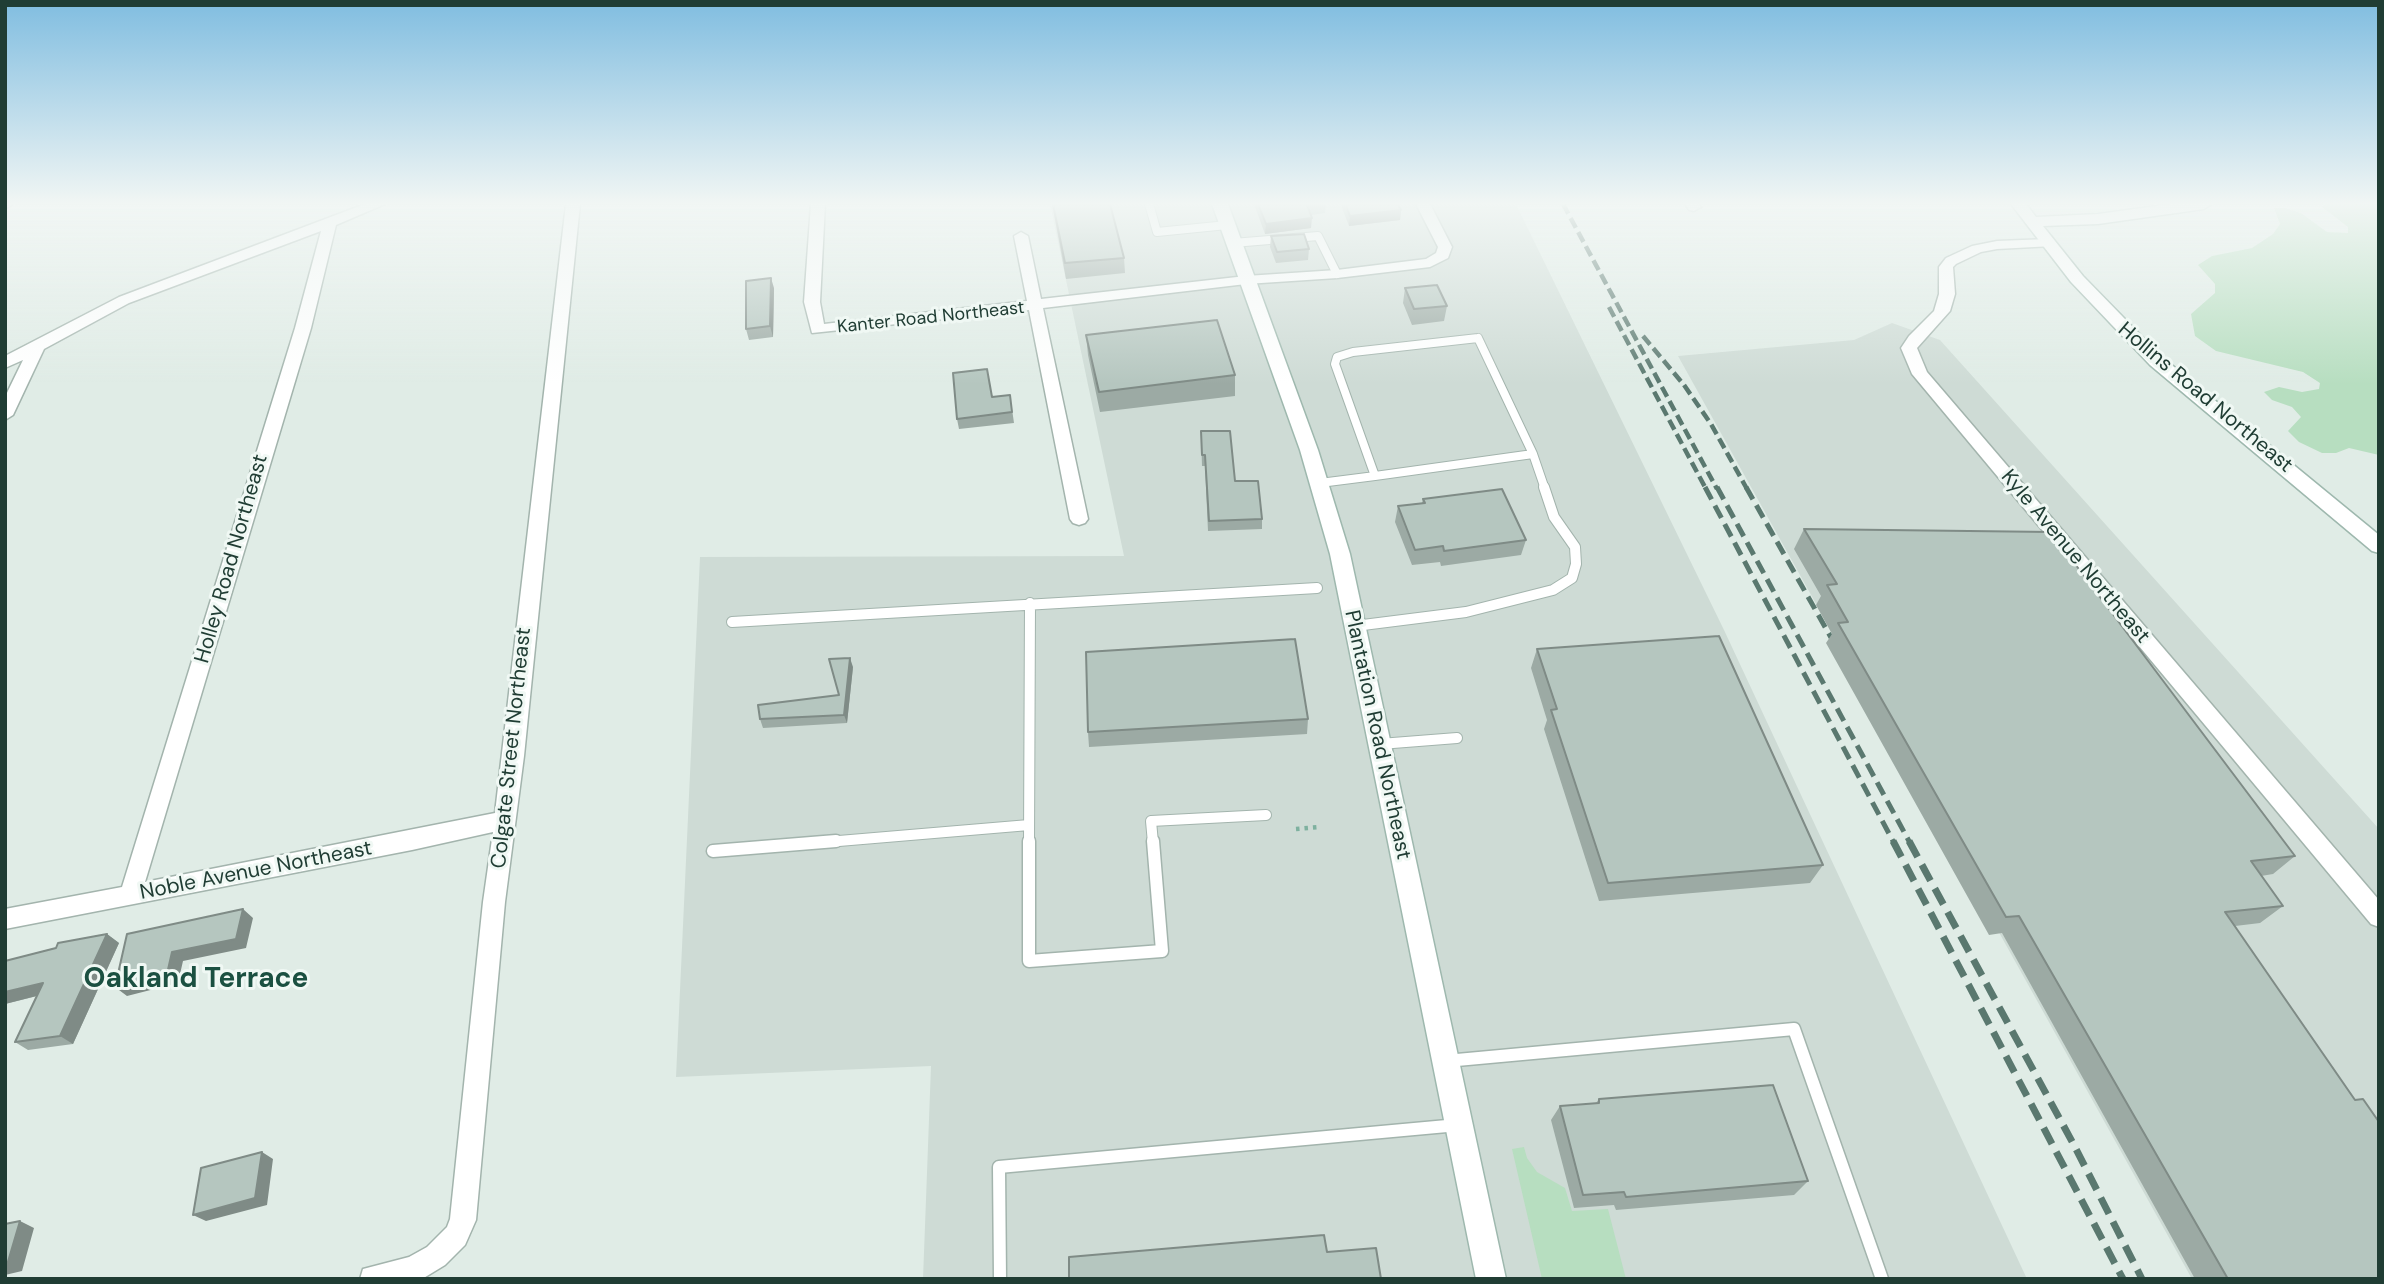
<!DOCTYPE html>
<html>
<head>
<meta charset="utf-8">
<style>
	body { margin:0 }
	#map { position:relative; width:2384px; height:1284px; overflow:hidden; background:#e0ece6; font-family:"DM Sans",sans-serif }
	canvas { display:block }
	.frame { position:absolute; inset:0; border:7px solid #203d34; pointer-events:none }
</style>
</head>
<body>
<div id="map">
<canvas width="2384" height="1284"></canvas>
<div class="frame"></div>
</div>
<script>
const ctx = document.querySelector('canvas').getContext('2d');
ctx.lineJoin = 'round';
function paint(path, color) { ctx.fillStyle = color; ctx.fill(path, 'evenodd'); }
const toPath = rows => new Path2D(rows.map(r => 'M' + r).join(''));
function stroke(path, color, width, dash) { ctx.strokeStyle = color; ctx.lineWidth = width; ctx.lineCap = dash ? 'butt' : 'round'; ctx.setLineDash(dash || []); ctx.stroke(path); }
function drawText(font, color, halo, rows, align = 'center') {
  ctx.font = font + ' "DM Sans",sans-serif'; ctx.lineWidth = 6; ctx.setLineDash([]); ctx.textBaseline = 'middle'; ctx.strokeStyle = halo; ctx.fillStyle = color; for (const [text, x, y, turn = 0] of rows) {
    ctx.save(); ctx.translate(x, y); ctx.rotate((+turn || 0) * Math.PI / 180); ctx.textAlign = isNaN(turn) ? turn : align; if (halo) ctx.strokeText(text, 0, 0); ctx.fillText(text, 0, 0); ctx.restore();
  }
}
const built = toPath([
	[1050,204,1516,204,1724,630,2027,1279,923,1279,931,1066,676,1077,700,557,1124,556],
	[1892,323,1940,340,2379,829,2379,1279,2192,1279,1678,356,1854,340]
]);
const green = toPath([
	[2325,204,2379,204,2379,455,2349,448,2336,453,2322,453,2299,442,2288,431,2301,417,2292,407,2272,400,2264,392,2279,387,2302,392,2319,389,2320,383,2303,372,2216,351,2195,336,2191,314,2215,293,2215,284,2198,265,2212,256,2252,248,2273,234,2280,224,2274,208,2285,208,2301,213,2327,232,2348,233,2348,227,2322,207],
	[1524,1147,1527,1158,1537,1172,1565,1188,1572,1211,1608,1209,1626,1279,1542,1279,1512,1149]
]);
const path = toPath([
	[1296,829,1320,827]
]);
const laneFar2 = toPath([
	[1149,204,1157,232,1227,225],
	[1233,243,1318,236,1337,274],
	[1478,338,1533,454,1375,476,1335,364,1337,357,1353,352,1478,338],
	[1533,454,1545,489],
	[1320,483,1375,476]
]);
const laneFar1 = toPath([
	[732,622,1317,588],
	[1355,626,1466,612,1553,590,1572,578,1576,564,1575,547,1554,517,1544,487],
	[1380,744,1457,738],
	[815,843,1029,825],
	[1029,843,1030,603],
	[1153,843,1151,821,1266,815]
]);
const lane = toPath([
	[1029,841,1029,961,1162,951,1153,841],
	[713,851,836,841],
	[1446,1061,1794,1029,1882,1279],
	[1000,1279,999,1167,1458,1125]
]);
const street = toPath([
	[5,204,13,204,5,209,5,204],
	[365,204,385,204,336,225,311,328,145,882,495,813,566,204,580,204,524,756,505,902,476,1220,465,1245,445,1265,422,1279,360,1279,363,1269,409,1257,427,1247,447,1227,450,1219,483,902,493,832,412,850,5,929,5,909,122,887,295,328,321,231,129,303,44,349,13,415,5,420,5,397,23,360,5,368,5,356,119,297,365,204],
	[811,204,825,204,820,302,824,324,1027,301,1014,236,1021,232,1028,236,1041,299,1246,276,1337,270,1426,259,1436,253,1438,247,1416,204,1430,204,1452,247,1448,258,1430,267,1337,278,1246,284,1043,308,1088,519,1085,523,1079,525,1073,523,1070,519,1029,310,812,333,804,302,811,204],
	[1685,204,1699,204,1701,207,1694,211,1689,210,1685,204],
	[2048,239,2053,240,2055,243,2053,246,1997,249,1981,252,1956,264,1953,267,1955,294,1950,311,1917,348,1927,372,2379,900,2379,927,2371,924,1912,374,1901,348,1909,336,1934,311,1939,294,1939,267,1946,258,1972,246,1997,241,2048,239]
]);
const secondary = toPath([
	[1212,204,1228,204,1318,450,1350,554,1506,1279,1476,1279,1330,554,1300,450,1212,204],
	[2011,204,2026,204,2036,217,2098,214,2171,204,2211,204,2204,209,2098,224,2043,226,2083,276,2162,357,2379,535,2379,553,2372,551,2150,365,2071,282,2011,204]
]);
const railFar2 = toPath([
	[1563,204,1717,489],
	[1609,307,1706,489],
	[1643,336,1684,385,1711,424,1747,489]
]);
const railFar1 = toPath([
	[1705,487,1894,843],
	[1717,487,1910,843],
	[1746,487,1833,641]
]);
const rail = toPath([
	[1893,841,2123,1279],
	[1909,841,2075,1147,2142,1279]
]);
const wall = toPath([
	[1052,204,1110,204,1124,258,1125,273,1066,279],
	[1254,204,1326,204,1325,213,1311,215,1311,228,1265,234],
	[1342,204,1398,204,1401,210,1400,220,1349,226,1342,208],
	[1271,236,1309,249,1308,260,1276,263,1270,247],
	[774,288,773,337,749,340,746,329],
	[1405,288,1447,306,1444,321,1412,325,1403,303],
	[1086,335,1235,375,1235,396,1100,412,1088,355],
	[1010,395,1014,423,959,429,957,419],
	[1201,431,1262,519,1262,529,1208,531,1205,466,1202,466],
	[1423,499,1526,540,1521,555,1441,566,1440,562,1412,565,1395,522,1398,506,1422,503],
	[1804,529,2295,856,2273,874,2261,876,2283,906,2260,923,2235,926,2379,1279,2195,1279,2002,933,1989,935,1826,643,1832,634,1816,605,1821,596,1794,549],
	[1537,649,1823,865,1810,883,1599,901,1544,729,1547,720,1531,668],
	[853,667,847,723,763,728,760,719,839,695],
	[1308,719,1307,734,1089,747,1088,732],
	[107,934,119,943,73,1044,28,1050,15,1042,37,996,5,1004,5,961],
	[1599,1099,1808,1181,1794,1195,1616,1210,1614,1205,1574,1208,1551,1120,1560,1106,1596,1103]
]);
const shadedWall = toPath([
	[1401,210,1400,220,1349,226,1350,216],
	[1312,218,1311,228,1265,234,1266,224],
	[771,278,774,288,773,337,770,326],
	[850,658,853,667,847,723,844,715],
	[243,909,253,918,246,948,183,961,178,983,127,996,115,987],
	[107,934,119,943,73,1044,60,1036],
	[43,983,56,991,5,1004,5,992],
	[262,1152,273,1159,267,1205,206,1221,193,1215],
	[20,1221,34,1228,22,1271,5,1275,5,1265]
]);
const building = toPath([
	[1053,204,1110,204,1124,258,1065,263,1053,204],
	[1258,204,1318,204,1307,205,1312,218,1266,224,1258,204],
	[1345,204,1398,204,1401,210,1350,216,1345,204],
	[1304,234,1309,249,1277,252,1271,236,1304,234],
	[771,278,770,326,746,329,746,281,771,278],
	[1437,285,1447,306,1414,309,1405,288,1437,285],
	[1217,320,1235,375,1099,392,1086,335,1217,320],
	[987,369,992,397,1010,395,1012,412,957,419,953,373,987,369],
	[1201,431,1230,431,1235,481,1258,481,1262,519,1209,521,1205,455,1202,455,1201,431],
	[1502,489,1526,540,1444,551,1443,546,1415,550,1398,506,1425,503,1423,499,1502,489],
	[1804,529,2051,532,2295,856,2251,861,2283,906,2225,912,2355,1100,2363,1099,2379,1122,2379,1279,2228,1279,2019,916,2006,917,1838,623,1848,622,1827,585,1837,584,1804,529],
	[1719,636,1823,865,1608,883,1551,710,1557,709,1537,649,1719,636],
	[1295,639,1308,719,1088,732,1086,652,1295,639],
	[850,658,844,715,760,719,758,705,839,695,829,659,850,658],
	[243,909,236,939,172,952,167,974,115,987,127,934,243,909],
	[107,934,60,1036,15,1042,43,983,5,992,5,961,56,948,58,943,107,934],
	[1773,1085,1808,1181,1626,1197,1624,1192,1583,1195,1560,1106,1599,1103,1599,1099,1773,1085],
	[262,1152,255,1198,193,1215,201,1168,262,1152],
	[20,1221,7,1265,5,1265,5,1224,20,1221],
	[1324,1235,1327,1252,1376,1248,1381,1279,1069,1279,1069,1257,1324,1235]
]);
const farStreetnames = [
	["Kanter Road Northeast",931,318,-6]
];
const streetNames = [
	["Hollins Road Northeast",2205,398,40],
	["Kyle Avenue Northeast",2075,557,50],
	["Holley Road Northeast",232,559,-74],
	["Plantation Road Northeast",1377,735,78],
	["Colgate Street Northeast",512,748,-84],
	["Noble Avenue Northeast",256,871,-11]
];
const nearNeighbourhoodnames = [
	["Oakland Terrace",196,980]
];
paint(built, '#cedbd5');
paint(green, '#b7dec0');
stroke(laneFar2, '#a3b4ad', 10);
stroke(laneFar1, '#a3b4ad', 12);
stroke(lane, '#a3b4ad', 15);
stroke(street, '#a3b4ad', 3);
stroke(secondary, '#9eb8ae', 3);
stroke(path, '#7eb19f', 4.5, [3.5, 5]);
stroke(laneFar2, '#fff', 8);
stroke(laneFar1, '#fff', 10);
stroke(lane, '#fff', 12);
paint(street, '#fff');
paint(secondary, '#fff');
stroke(railFar2, '#5a786f', 4.5, [11, 5]);
stroke(railFar1, '#5a786f', 5, [14, 7]);
stroke(rail, '#5a786f', 7, [18, 9]);
paint(wall, '#9caaa4');
paint(shadedWall, '#7f8b86');
paint(building, '#b5c6bf');
stroke(building, '#7f8b86', 2);
const sky = ctx.createLinearGradient(0, 0, 0, 384);
sky.addColorStop(0, '#80bde0');
sky.addColorStop(0.53, '#f1f6f4');
sky.addColorStop(1, '#f1f6f400');
ctx.fillStyle = sky;
ctx.fillRect(0, 0, 2384, 384);
drawText('18px', '#203d34', '#f0f8f4', farStreetnames);
drawText('21px', '#203d34', '#f0f8f4', streetNames);
drawText('bold 28px', '#1b5041', '#f0f8f4', nearNeighbourhoodnames);
</script>
</body>
</html>
